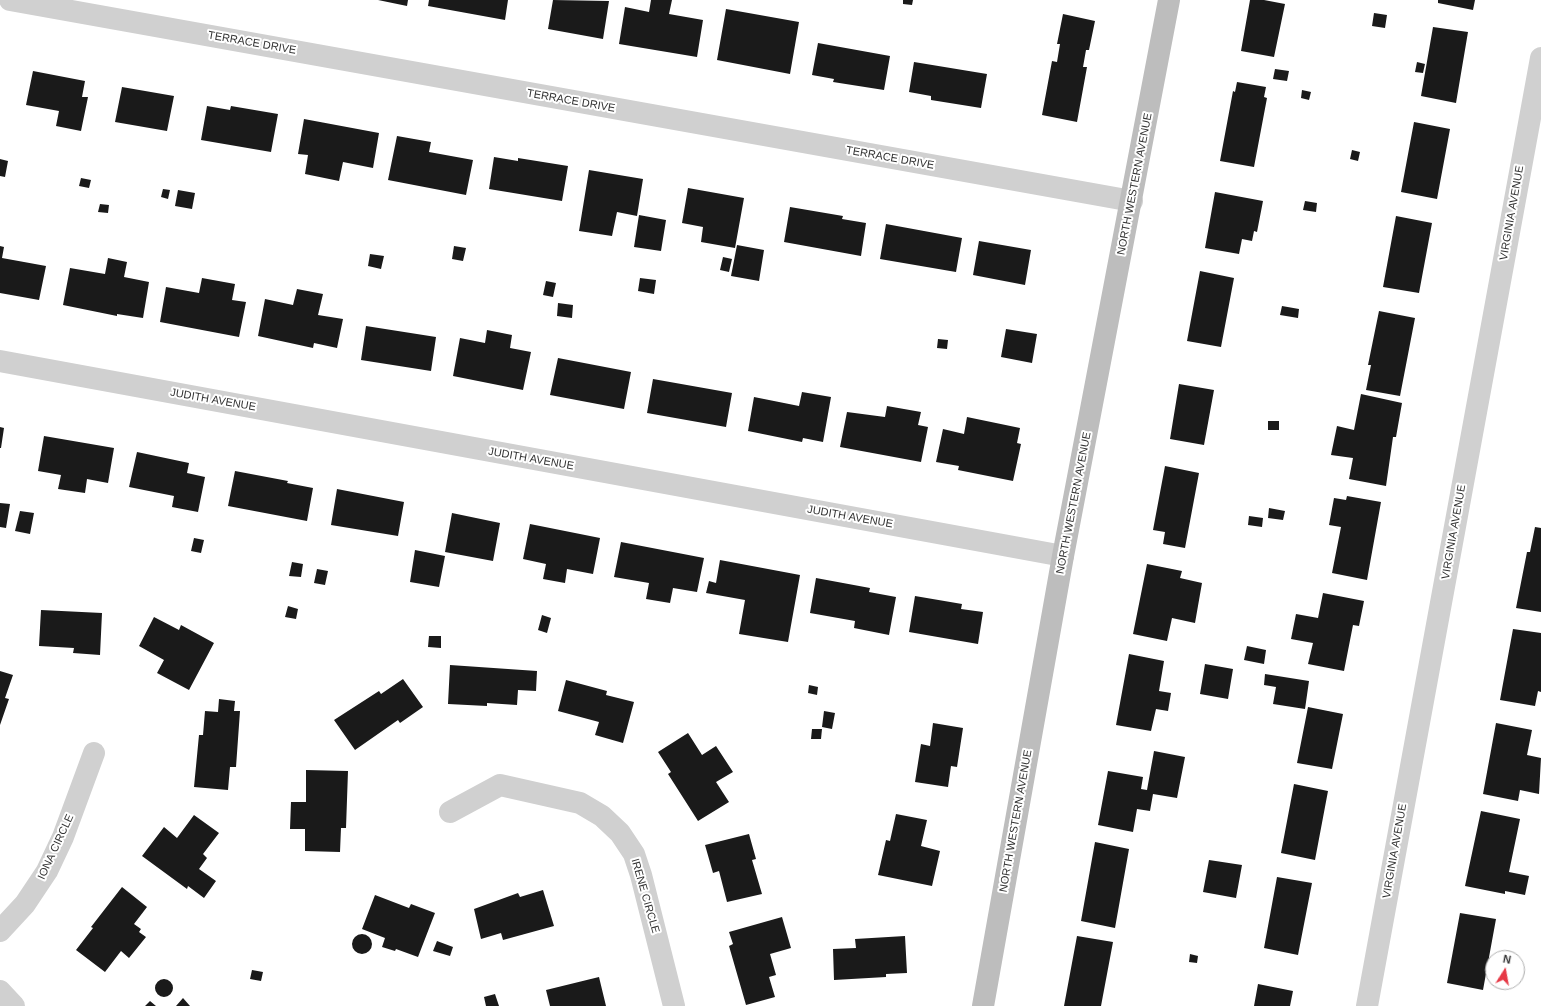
<!DOCTYPE html>
<html>
<head>
<meta charset="utf-8">
<style>
	body { margin:0 }
	#map { position:relative; width:1541px; height:1006px; overflow:hidden; background:#fff; font-family:Helvetica,sans-serif }
	canvas { display:block }
	.north { position:absolute; left:1485px; top:950px; width:40px; height:40px; box-sizing:border-box; background:#fff; border:1px solid #adadad; border-radius:50%; rotate:11deg; font-size:11px; font-weight:700; line-height:16px; text-align:center; color:#333 }
	.north::after { content:''; display:block; margin:auto; width:14px; height:18px; background:#e63946; clip-path:polygon(50% 0,100% 100%,50% 72%,0 100%) }
</style>
</head>
<body>
<div id="map">
<canvas width="1541" height="1006"></canvas>
<div class="north">N</div>
</div>
<script>
const ctx = document.querySelector('canvas').getContext('2d');
ctx.lineJoin = 'round';
function paint(path, color) { ctx.fillStyle = color; ctx.fill(path, 'evenodd'); }
const toPath = rows => new Path2D(rows.map(r => 'M' + r).join(''));
function stroke(path, color, width, dash) { ctx.strokeStyle = color; ctx.lineWidth = width; ctx.lineCap = dash ? 'butt' : 'round'; ctx.setLineDash(dash || []); ctx.stroke(path); }
function drawText(font, color, halo, rows, align = 'center') {
  ctx.font = font + ' Helvetica,sans-serif'; ctx.lineWidth = 4; ctx.setLineDash([]); ctx.textBaseline = 'middle'; ctx.strokeStyle = halo; ctx.fillStyle = color; for (const [text, x, y, turn = 0] of rows) {
    ctx.save(); ctx.translate(x, y); ctx.rotate((+turn || 0) * Math.PI / 180); ctx.textAlign = isNaN(turn) ? turn : align; if (halo) ctx.strokeText(text, 0, 0); ctx.fillText(text, 0, 0); ctx.restore();
  }
}
const building = toPath([
	[378,0,408,0,407,6],
	[429,0,508,0,505,20,428,6],
	[553,0,609,1,603,39,548,29],
	[651,0,672,0,669,14,703,20,697,57,619,44,625,7,649,12],
	[903,0,913,0,912,5,903,4],
	[1250,0,1264,0,1285,4,1274,57,1241,51],
	[1438,0,1475,0,1473,10,1438,3],
	[726,9,799,22,790,74,717,60],
	[1374,13,1387,15,1385,28,1372,26],
	[1063,14,1095,21,1089,50,1086,50,1083,67,1087,67,1077,122,1042,115,1052,61,1057,62,1060,44,1057,44],
	[1433,27,1468,32,1456,103,1421,96],
	[818,43,890,56,884,90,833,82,834,79,812,75],
	[914,62,987,74,981,108,931,100,931,96,909,92],
	[1417,62,1425,64,1423,73,1415,72],
	[1275,69,1289,71,1287,81,1273,79],
	[33,71,85,81,82,97,88,97,81,131,56,126,59,111,26,105],
	[1237,82,1266,87,1264,97,1267,98,1254,167,1220,161,1233,91,1235,92],
	[122,87,174,96,167,131,115,122],
	[1302,90,1311,92,1309,100,1301,98],
	[207,106,230,110,231,106,278,114,271,152,201,140],
	[304,119,379,133,373,168,343,162,339,181,305,174,308,155,298,154],
	[1414,122,1450,129,1437,199,1401,192],
	[397,136,431,142,429,152,473,160,466,195,388,180],
	[1352,150,1360,152,1358,161,1350,159],
	[494,157,518,161,518,158,568,166,562,201,489,189],
	[0,159,8,161,5,177,0,176],
	[589,170,643,179,637,216,617,212,612,236,579,231],
	[81,178,91,180,89,188,79,186],
	[688,188,744,198,735,248,701,242,703,227,682,223],
	[163,189,170,190,168,199,161,197],
	[178,190,195,193,192,209,175,206],
	[1215,192,1263,201,1257,232,1254,231,1252,241,1242,239,1239,254,1205,248],
	[1305,201,1317,203,1316,212,1303,210],
	[100,204,109,205,108,213,98,212],
	[790,207,843,216,842,219,866,223,861,256,784,242],
	[639,215,666,220,661,251,634,247],
	[1396,216,1432,223,1419,293,1383,287],
	[886,224,962,238,956,272,880,259],
	[979,241,1031,250,1025,285,973,275],
	[737,245,764,250,759,281,731,276],
	[0,246,4,247,2,258,46,266,39,300,0,293],
	[454,246,466,248,463,261,452,259],
	[370,254,384,256,381,269,368,266],
	[723,257,732,259,729,272,720,270],
	[108,258,127,262,124,277,149,282,143,318,117,314,117,316,63,305,70,268,105,274],
	[1200,271,1234,278,1221,347,1187,341],
	[202,278,235,284,232,300,246,302,239,337,160,322,166,287,199,293],
	[640,278,656,280,654,294,638,291],
	[546,281,556,283,553,297,543,295],
	[297,289,323,294,318,315,343,319,337,348,314,343,313,348,258,336,265,299,293,305],
	[558,303,573,305,572,318,557,316],
	[1282,306,1299,309,1298,318,1280,315],
	[1379,311,1415,318,1400,396,1366,390,1371,365,1368,365],
	[366,326,436,337,431,371,361,360],
	[1006,329,1037,334,1032,363,1001,357],
	[487,330,512,335,510,348,531,352,523,390,453,376,460,338,485,343],
	[938,339,948,340,947,349,937,348],
	[558,358,631,372,624,409,550,395],
	[653,379,732,393,726,427,647,413],
	[1179,384,1214,390,1204,445,1170,439],
	[802,392,831,397,823,442,803,438,802,442,748,431,754,397,799,406],
	[1361,394,1402,403,1396,437,1393,437,1386,486,1349,479,1353,458,1331,455,1337,426,1354,430],
	[887,406,921,412,918,425,928,427,921,462,840,447,847,412,885,417],
	[967,417,1020,428,1017,443,1021,444,1013,481,958,470,959,466,936,462,943,429,964,434],
	[1268,421,1279,421,1279,430,1268,430],
	[0,427,4,428,1,448,0,448],
	[44,436,114,448,108,483,87,479,85,493,58,489,61,475,38,471],
	[137,452,189,463,187,473,205,477,198,512,172,507,174,496,129,487],
	[1165,466,1199,473,1185,548,1163,544,1165,532,1153,530],
	[235,471,288,481,287,483,313,488,307,521,228,506],
	[337,489,404,502,398,536,331,525],
	[1347,496,1381,502,1367,580,1332,573,1341,527,1329,525,1334,498,1346,500],
	[0,503,10,504,6,528,0,527],
	[1269,508,1285,511,1283,520,1268,518],
	[20,511,34,513,30,534,15,531],
	[452,513,500,523,493,561,445,552],
	[1249,516,1263,518,1262,527,1248,525],
	[530,524,600,538,593,574,567,569,565,583,543,579,546,564,523,559],
	[1535,527,1541,528,1541,612,1516,608,1527,552,1530,552],
	[194,538,204,540,201,553,191,551],
	[621,542,704,558,697,592,673,588,670,603,646,599,649,583,614,577],
	[415,550,445,556,439,587,410,582],
	[720,560,800,575,788,642,739,634,745,600,706,593,709,581,716,583],
	[292,562,303,564,301,577,289,576],
	[1147,564,1182,571,1180,578,1202,583,1195,623,1172,618,1167,641,1133,634],
	[317,569,328,571,325,585,314,583],
	[816,578,870,588,869,592,896,597,889,635,854,628,855,621,810,613],
	[1323,593,1364,601,1359,626,1353,625,1344,671,1308,664,1313,643,1291,639,1296,614,1318,618],
	[915,596,962,604,961,609,983,612,978,644,909,632],
	[288,606,298,609,296,619,285,617],
	[41,610,102,613,100,655,73,653,74,648,39,646],
	[542,615,551,618,547,633,538,630],
	[154,617,179,630,181,625,214,643,189,690,157,673,164,660,139,646],
	[1513,629,1541,633,1541,692,1538,691,1535,706,1500,700],
	[429,636,441,636,441,648,428,647],
	[1247,646,1266,650,1264,664,1244,660],
	[1129,654,1164,661,1159,691,1171,693,1168,711,1156,709,1151,731,1116,725],
	[1205,664,1233,669,1228,699,1200,694],
	[450,665,537,671,536,691,518,690,517,705,487,703,487,706,448,704],
	[0,671,13,675,5,698,9,699,0,725],
	[1265,674,1309,681,1305,709,1273,704,1276,687,1264,685],
	[403,679,423,707,400,723,398,720,355,750,334,720,379,691,381,694],
	[566,680,607,691,606,695,634,702,623,743,595,735,599,722,558,711],
	[809,685,818,687,817,695,808,693],
	[219,699,235,701,234,711,240,711,236,767,230,767,228,790,194,787,199,735,203,735,205,711,218,712],
	[1308,707,1343,714,1332,769,1297,763],
	[824,711,835,713,832,729,822,727],
	[933,723,963,728,957,767,951,766,948,787,915,782,921,744,930,746],
	[1496,723,1532,730,1527,755,1541,758,1539,794,1520,790,1518,801,1483,794],
	[812,729,822,729,821,739,811,739],
	[688,733,702,755,716,746,733,772,716,782,729,802,698,821,668,774,671,772,658,752],
	[1154,751,1185,757,1177,798,1153,794,1150,811,1137,809,1133,832,1098,825,1108,771,1143,777,1141,789,1147,790],
	[306,770,348,771,346,828,341,828,340,852,305,851,305,829,290,829,291,802,306,802],
	[1294,784,1328,791,1315,860,1281,853],
	[1481,811,1520,819,1509,872,1529,876,1525,895,1505,891,1505,894,1465,886],
	[896,814,927,820,921,846,940,851,932,886,878,875,886,840,890,841],
	[194,815,219,833,203,854,207,858,199,869,216,881,204,898,188,886,187,889,142,856,164,827,177,838],
	[749,834,756,859,752,860,762,894,727,902,719,871,713,873,705,845],
	[1095,842,1129,849,1115,928,1081,921],
	[1209,860,1242,865,1236,898,1203,892],
	[1277,877,1312,883,1298,955,1264,948],
	[122,887,147,907,134,924,141,929,139,932,146,937,129,958,121,951,105,972,76,950,93,928,91,927],
	[543,890,554,926,503,940,501,933,481,939,474,909,518,893,520,897],
	[375,895,409,908,411,904,435,913,418,957,396,949,395,951,382,947,385,938,362,929],
	[1460,913,1496,919,1483,990,1447,983],
	[782,917,791,948,770,954,776,975,769,977,775,997,746,1005,729,946,733,944,729,932],
	'352 944a10 10 0 1 1 20 0a10 10 0 1 1-20 0Z',
	[905,936,907,973,886,974,886,977,834,980,833,949,856,948,855,939],
	[1077,936,1113,942,1101,1006,1064,1006],
	[437,941,453,947,450,956,433,951],
	[1190,954,1198,956,1197,963,1189,962],
	[252,970,263,972,261,981,250,979],
	[599,977,606,1006,550,1006,546,990],
	'155 988a9 9 0 1 1 18 0a9 9 0 1 1-18 0Z',
	[1258,984,1293,991,1290,1006,1254,1006],
	[495,994,499,1006,486,1006,484,997],
	[183,998,190,1006,176,1006],
	[150,1001,156,1006,145,1006]
]);
const street = toPath([
	[10,0,1132,201],
	[0,361,1063,556],
	[450,812,500,785,580,803,602,816,620,833,634,854,641,875,674,1006],
	[0,931,25,904,47,871,63,837,94,753],
	[0,991,14,1006],
	[1367,1006,1541,58]
]);
const secondary = toPath([
	[983,1006,1063,556,1169,0]
]);
const streetNames = [
	["TERRACE DRIVE",252,43,10],
	["TERRACE DRIVE",571,101,10],
	["TERRACE DRIVE",890,158,10],
	["NORTH WESTERN AVENUE",1135,184,-79],
	["VIRGINIA AVENUE",1512,213,-80],
	["JUDITH AVENUE",213,400,10],
	["JUDITH AVENUE",531,459,10],
	["NORTH WESTERN AVENUE",1074,503,-79],
	["JUDITH AVENUE",850,517,10],
	["VIRGINIA AVENUE",1454,532,-80],
	["NORTH WESTERN AVENUE",1016,821,-80],
	["IONA CIRCLE",56,847,-65],
	["VIRGINIA AVENUE",1395,851,-80],
	["IRENE CIRCLE",645,896,74]
];
paint(building, '#1a1a1a');
stroke(street, '#d0d0d0', 22);
stroke(secondary, '#bdbdbd', 22);
drawText('11px', '#333', '#fff', streetNames);
</script>
</body>
</html>
